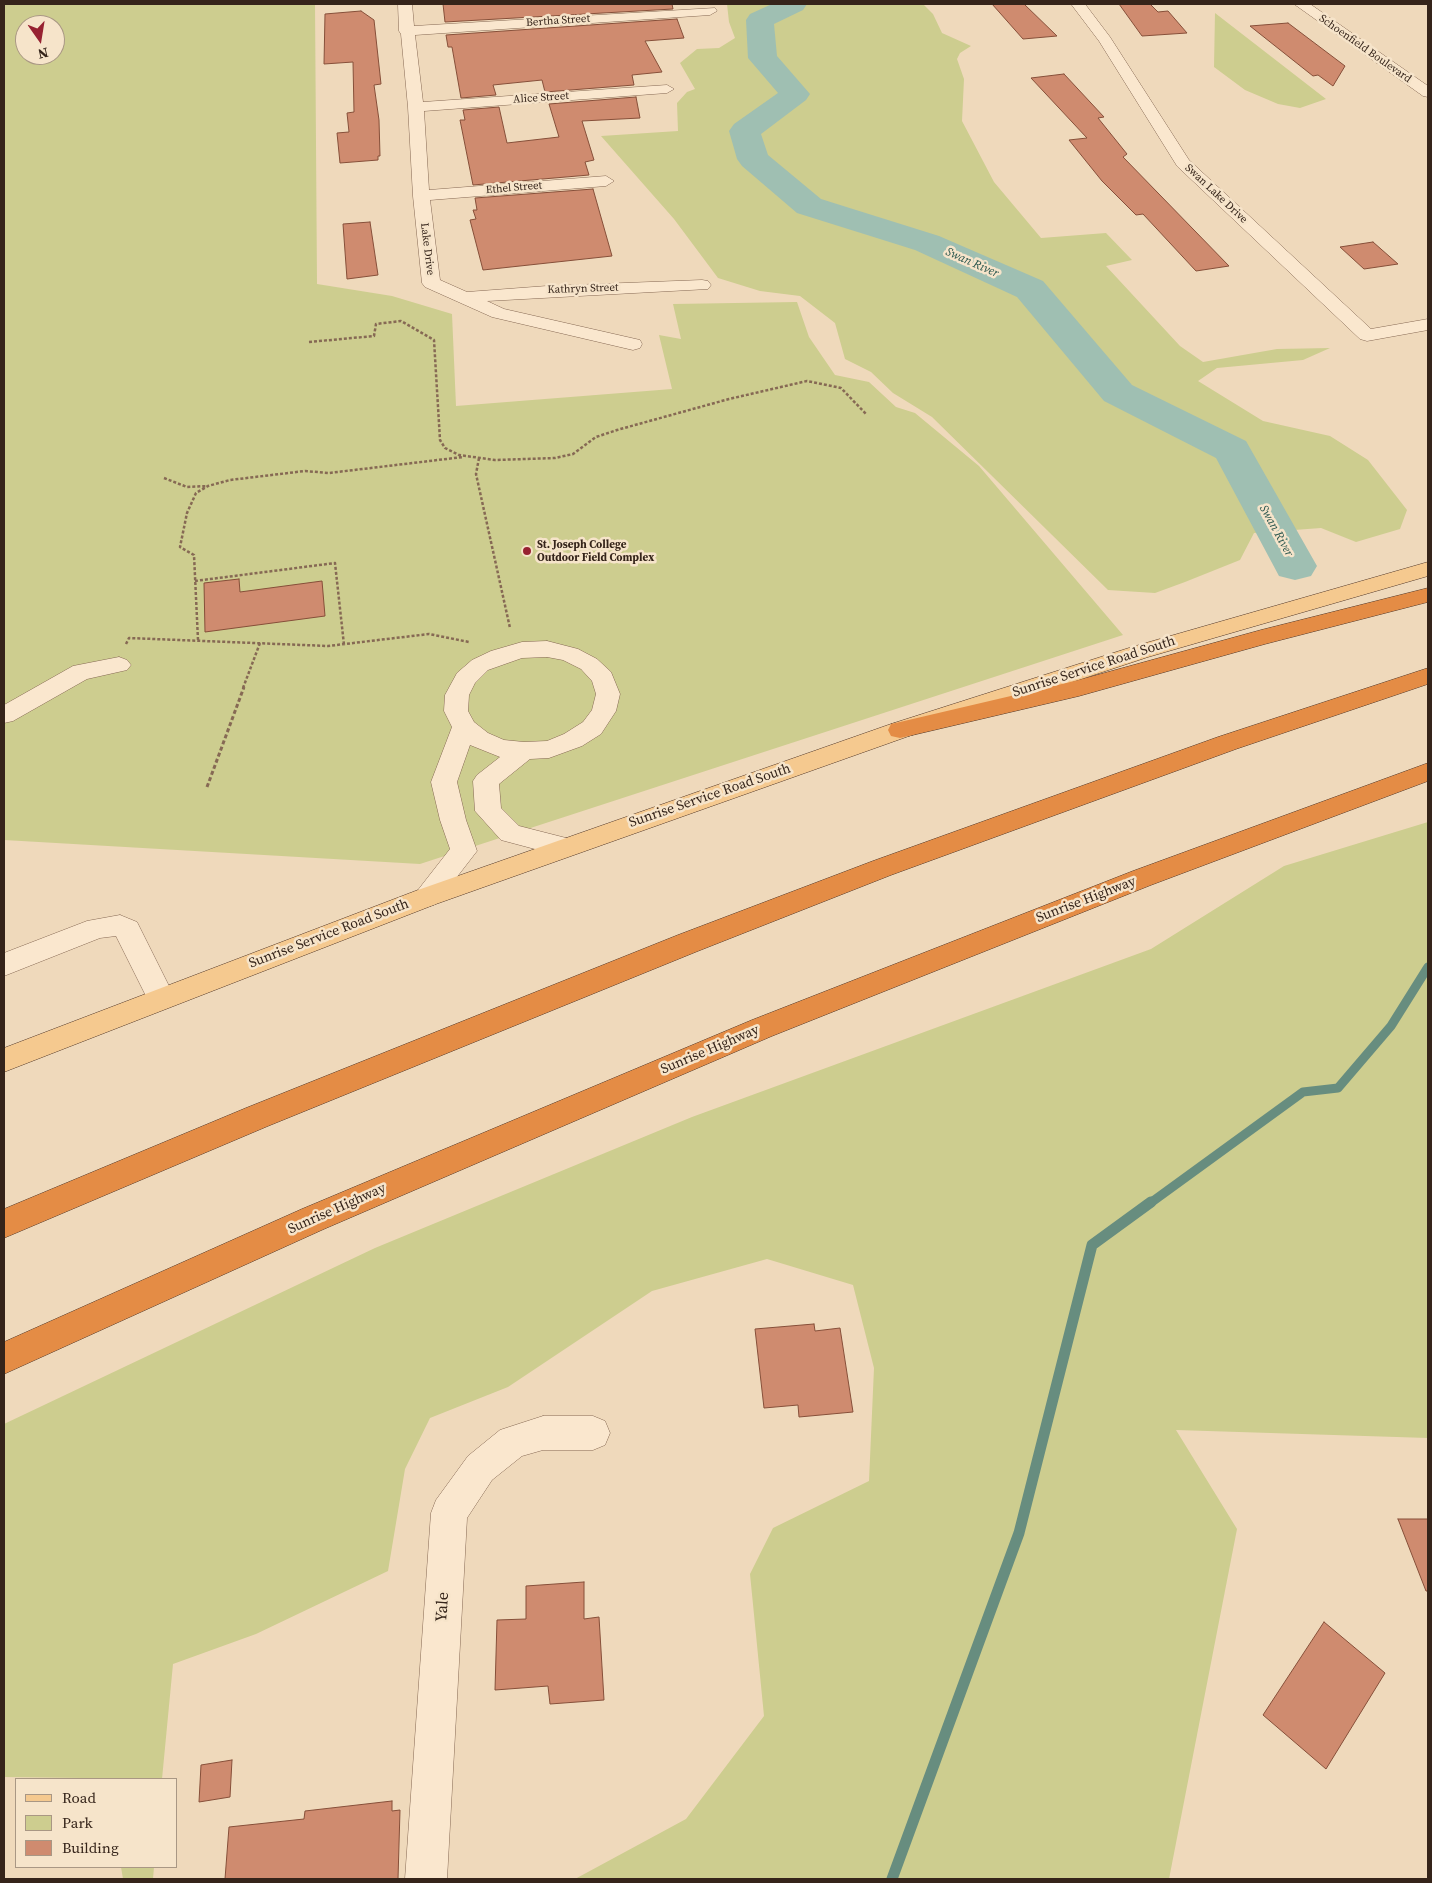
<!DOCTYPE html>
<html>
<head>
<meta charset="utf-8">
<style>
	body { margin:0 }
	#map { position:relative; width:1432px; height:1883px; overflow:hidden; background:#efd9bb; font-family:"Source Serif 4",serif }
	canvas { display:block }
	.frame { position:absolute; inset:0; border:5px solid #35241a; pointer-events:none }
	.legend { position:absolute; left:15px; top:1778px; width:162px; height:90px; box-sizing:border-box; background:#f6e4ca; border:1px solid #a99784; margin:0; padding:6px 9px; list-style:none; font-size:15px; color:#35241a }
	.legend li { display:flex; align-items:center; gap:10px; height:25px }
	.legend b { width:25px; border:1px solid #a99784 }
	.north { position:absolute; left:15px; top:15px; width:50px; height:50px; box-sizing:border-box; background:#f6e4ca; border:1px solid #a99784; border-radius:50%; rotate:167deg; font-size:14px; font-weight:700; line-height:20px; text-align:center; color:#35241a }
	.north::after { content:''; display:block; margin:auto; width:18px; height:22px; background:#972231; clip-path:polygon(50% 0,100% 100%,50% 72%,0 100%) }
</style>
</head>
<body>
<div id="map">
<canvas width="1432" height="1883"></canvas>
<div class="frame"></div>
<ul class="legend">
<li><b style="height:6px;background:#f5c98f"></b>Road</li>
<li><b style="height:14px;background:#cdcd8f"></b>Park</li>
<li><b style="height:14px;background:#cf8b6f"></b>Building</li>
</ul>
<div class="north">N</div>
</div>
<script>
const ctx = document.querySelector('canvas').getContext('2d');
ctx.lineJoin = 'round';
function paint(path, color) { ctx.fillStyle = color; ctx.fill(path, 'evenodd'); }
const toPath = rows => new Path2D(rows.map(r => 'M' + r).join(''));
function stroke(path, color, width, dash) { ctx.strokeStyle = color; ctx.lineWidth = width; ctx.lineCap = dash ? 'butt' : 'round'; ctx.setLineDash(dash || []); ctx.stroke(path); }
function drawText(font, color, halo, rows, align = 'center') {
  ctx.font = font + ' "Source Serif 4",serif'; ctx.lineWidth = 5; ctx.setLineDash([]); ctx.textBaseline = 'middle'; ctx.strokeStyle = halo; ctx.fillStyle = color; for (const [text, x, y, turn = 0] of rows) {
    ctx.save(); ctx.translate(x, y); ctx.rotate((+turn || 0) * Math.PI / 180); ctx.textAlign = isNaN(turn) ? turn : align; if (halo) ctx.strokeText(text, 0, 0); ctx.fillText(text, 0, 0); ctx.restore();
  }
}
const green = toPath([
	[4,4,315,4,317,284,392,296,452,314,456,406,672,389,659,335,681,339,673,304,797,302,809,337,835,375,869,382,896,407,915,413,979,466,1123,635,420,864,4,840],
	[25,25,55,25,55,55,25,55],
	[727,4,923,4,933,14,942,33,971,46,960,53,957,59,964,79,962,121,994,182,1041,238,1106,233,1132,260,1106,266,1180,346,1203,362,1277,349,1330,348,1303,360,1217,368,1198,381,1263,421,1330,436,1368,460,1407,510,1400,529,1356,542,1321,528,1254,533,1240,560,1185,582,1155,593,1108,590,932,417,893,393,871,372,845,359,835,323,800,296,760,291,718,278,674,219,601,136,678,131,677,103,687,92,695,89,680,63,697,49,719,48,735,38,729,22],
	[1215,13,1326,99,1300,108,1278,104,1245,90,1214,67],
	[1428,822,1428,1438,1176,1430,1237,1529,1169,1879,575,1879,686,1819,764,1716,750,1574,773,1528,869,1481,874,1368,853,1285,767,1259,652,1291,508,1387,430,1418,405,1469,388,1571,256,1634,173,1664,162,1779,4,1777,4,1424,375,1248,692,1117,1151,949,1284,866],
	[121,1867,154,1867,153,1879,123,1879]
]);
const streamFar1 = toPath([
	[1149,1204,1303,1092,1338,1088,1391,1026,1428,967]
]);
const stream = toPath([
	[892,1879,1019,1533,1092,1245,1151,1202]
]);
const river = toPath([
	[772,4,807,4,803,10,774,24,777,56,810,94,806,100,761,134,768,155,821,199,939,236,1043,281,1132,385,1246,441,1317,566,1311,576,1295,580,1279,576,1216,458,1104,401,1017,297,915,250,797,213,742,166,737,159,729,131,734,124,778,93,748,58,746,20,750,14,772,4]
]);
const building = toPath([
	[443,4,672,4,673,9,445,22,443,4],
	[992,4,1024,4,1057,36,1023,39,992,4],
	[1119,4,1150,4,1158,12,1168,11,1187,33,1142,36,1119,4],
	[361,11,374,20,381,84,374,85,379,120,380,156,378,156,378,160,340,163,337,133,349,132,347,113,354,112,353,62,324,64,325,14,361,11],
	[677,19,684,38,645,41,662,72,632,75,634,85,545,92,542,80,493,85,496,95,461,98,452,47,448,47,446,35,677,19],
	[1288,23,1345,66,1333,86,1318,75,1313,76,1250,26,1288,23],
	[1064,74,1104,117,1098,118,1127,154,1123,157,1229,266,1196,271,1143,214,1136,215,1102,181,1069,140,1087,138,1031,78,1064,74],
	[636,97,640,118,582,121,594,160,585,162,589,175,473,185,460,120,465,120,463,110,499,107,507,143,559,137,549,104,636,97],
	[593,189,612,256,483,270,470,220,476,219,473,210,477,210,475,198,593,189],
	[370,222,378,275,347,279,343,224,370,222],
	[1373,242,1398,264,1364,269,1340,247,1373,242],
	[239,579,240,592,322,581,325,616,205,632,204,583,239,579],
	[814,1324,815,1331,840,1328,853,1412,799,1417,798,1405,764,1408,755,1329,814,1324],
	[1398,1519,1428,1519,1428,1591,1426,1591,1398,1519],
	[584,1582,584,1619,599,1617,604,1700,550,1704,548,1686,495,1690,497,1620,526,1619,526,1586,584,1582],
	[1324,1622,1385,1673,1326,1769,1263,1715,1324,1622],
	[232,1760,230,1797,199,1802,201,1765,232,1760],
	[392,1801,392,1811,400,1810,398,1879,225,1879,229,1827,304,1819,305,1811,392,1801]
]);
const pathFar1 = toPath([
	[309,342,374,336,376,324,401,321,434,340,440,440,445,448,459,455,495,460,555,458,573,454,596,437,617,430,729,399,807,381,841,388,867,415],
	[479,458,476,474,510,628],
	[164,478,187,487,208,486],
	[195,581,335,563,344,645],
	[198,640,194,555,180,547,187,513,196,493,208,486,230,480,305,471,329,473,463,457],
	[126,644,129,638,328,646,429,634,469,642],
	[243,688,260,643]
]);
const path = toPath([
	[207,787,244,687]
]);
const minor = toPath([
	[398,4,412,4,414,26,715,8,717,11,710,15,415,35,423,102,667,85,674,89,667,93,424,111,429,190,606,176,614,181,606,186,430,200,440,280,467,292,547,286,702,280,708,281,711,285,708,289,487,301,504,309,640,340,642,344,640,348,633,350,492,317,425,287,422,283,413,196,408,107,401,34,399,31,398,4],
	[1071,4,1085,4,1110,37,1189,160,1371,329,1428,319,1428,330,1367,341,1360,339,1177,166,1099,41,1071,4],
	[1294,4,1310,4,1428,86,1428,97,1423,96,1294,4],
	[547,641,578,649,597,659,611,672,620,694,616,711,601,734,582,746,549,758,530,759,499,784,501,808,519,826,574,840,578,847,574,854,565,857,501,840,475,811,473,781,477,775,500,757,470,745,457,782,466,820,477,851,436,904,427,907,418,904,414,897,418,890,450,849,440,820,431,782,452,727,444,711,445,695,457,673,472,660,491,651,522,642,547,641],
	[547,657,563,660,581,669,592,681,596,694,592,710,583,722,564,734,547,741,524,742,504,740,488,733,474,722,468,711,469,695,475,683,488,670,522,658,547,657],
	[119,657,127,660,131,665,127,670,87,679,13,721,4,723,4,705,73,666,119,657],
	[120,915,137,922,175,998,171,1006,161,1009,151,1006,116,936,100,938,4,976,4,953,87,921,120,915],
	[543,1416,593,1416,605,1421,610,1433,605,1445,593,1450,543,1450,522,1456,492,1480,467,1518,447,1879,405,1879,431,1513,436,1500,468,1456,500,1430,543,1416]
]);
const major = toPath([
	[1428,562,1428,576,1148,657,909,736,436,904,4,1072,4,1048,418,890,891,724,1132,647,1428,562]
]);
const highway = toPath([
	[1428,588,1428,602,1265,644,1079,696,900,738,891,736,888,730,891,724,900,722,1079,680,1261,630,1428,588],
	[1428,668,1428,684,1236,749,891,875,698,951,268,1126,4,1238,4,1209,246,1108,678,935,873,861,1218,737,1428,668],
	[1428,763,1428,781,1151,885,772,1036,324,1229,4,1374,4,1342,302,1209,752,1020,1133,871,1428,763]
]);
const markers = [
	[527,551,5,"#972231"]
];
const farStreetnames = [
	["Bertha Street",558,21,-4],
	["Schoenfield Boulevard",1365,49,35],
	["Alice Street",541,98,-4],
	["Ethel Street",514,188,-5],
	["Swan Lake Drive",1216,194,43],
	["Lake Drive",427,249,83],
	["Kathryn Street",583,289,-2]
];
const farPoinames = [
	["St. Joseph College",537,545],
	["Outdoor Field Complex",537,558]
];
const farWaternames = [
	["Swan River",972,263,24],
	["Swan River",1276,531,61]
];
const streetNames = [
	["Sunrise Service Road South",1094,667,-18],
	["Sunrise Service Road South",710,796,-19],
	["Sunrise Highway",1086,900,-21],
	["Sunrise Service Road South",329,934,-21],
	["Sunrise Highway",710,1050,-23],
	["Sunrise Highway",337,1209,-24]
];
const nearStreetnames = [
	["Yale",443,1607,-86]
];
paint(green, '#cdcd8f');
stroke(streamFar1, '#678d7f', 9);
stroke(stream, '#678d7f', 11);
paint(river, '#9fbfb2');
paint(building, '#cf8b6f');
stroke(building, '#864f39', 1);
stroke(minor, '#866954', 1);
stroke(major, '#533829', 1);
stroke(highway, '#533829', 1);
stroke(pathFar1, '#866954', 2.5, [3, 2]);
stroke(path, '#866954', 3, [4, 2.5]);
paint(minor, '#fae7ce');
paint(major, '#f5c98f');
paint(highway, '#e48c45');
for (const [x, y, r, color] of markers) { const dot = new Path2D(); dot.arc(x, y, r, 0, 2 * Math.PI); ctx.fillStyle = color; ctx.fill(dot); stroke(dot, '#f6e4ca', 2); }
drawText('11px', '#35241a', '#f6e4ca', farStreetnames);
drawText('bold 11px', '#35241a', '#f6e4ca', farPoinames, 'left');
drawText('italic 12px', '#28554d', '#f6e4ca', farWaternames);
drawText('14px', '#35241a', '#f6e4ca', streetNames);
drawText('16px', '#35241a', '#f6e4ca', nearStreetnames);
</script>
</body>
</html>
